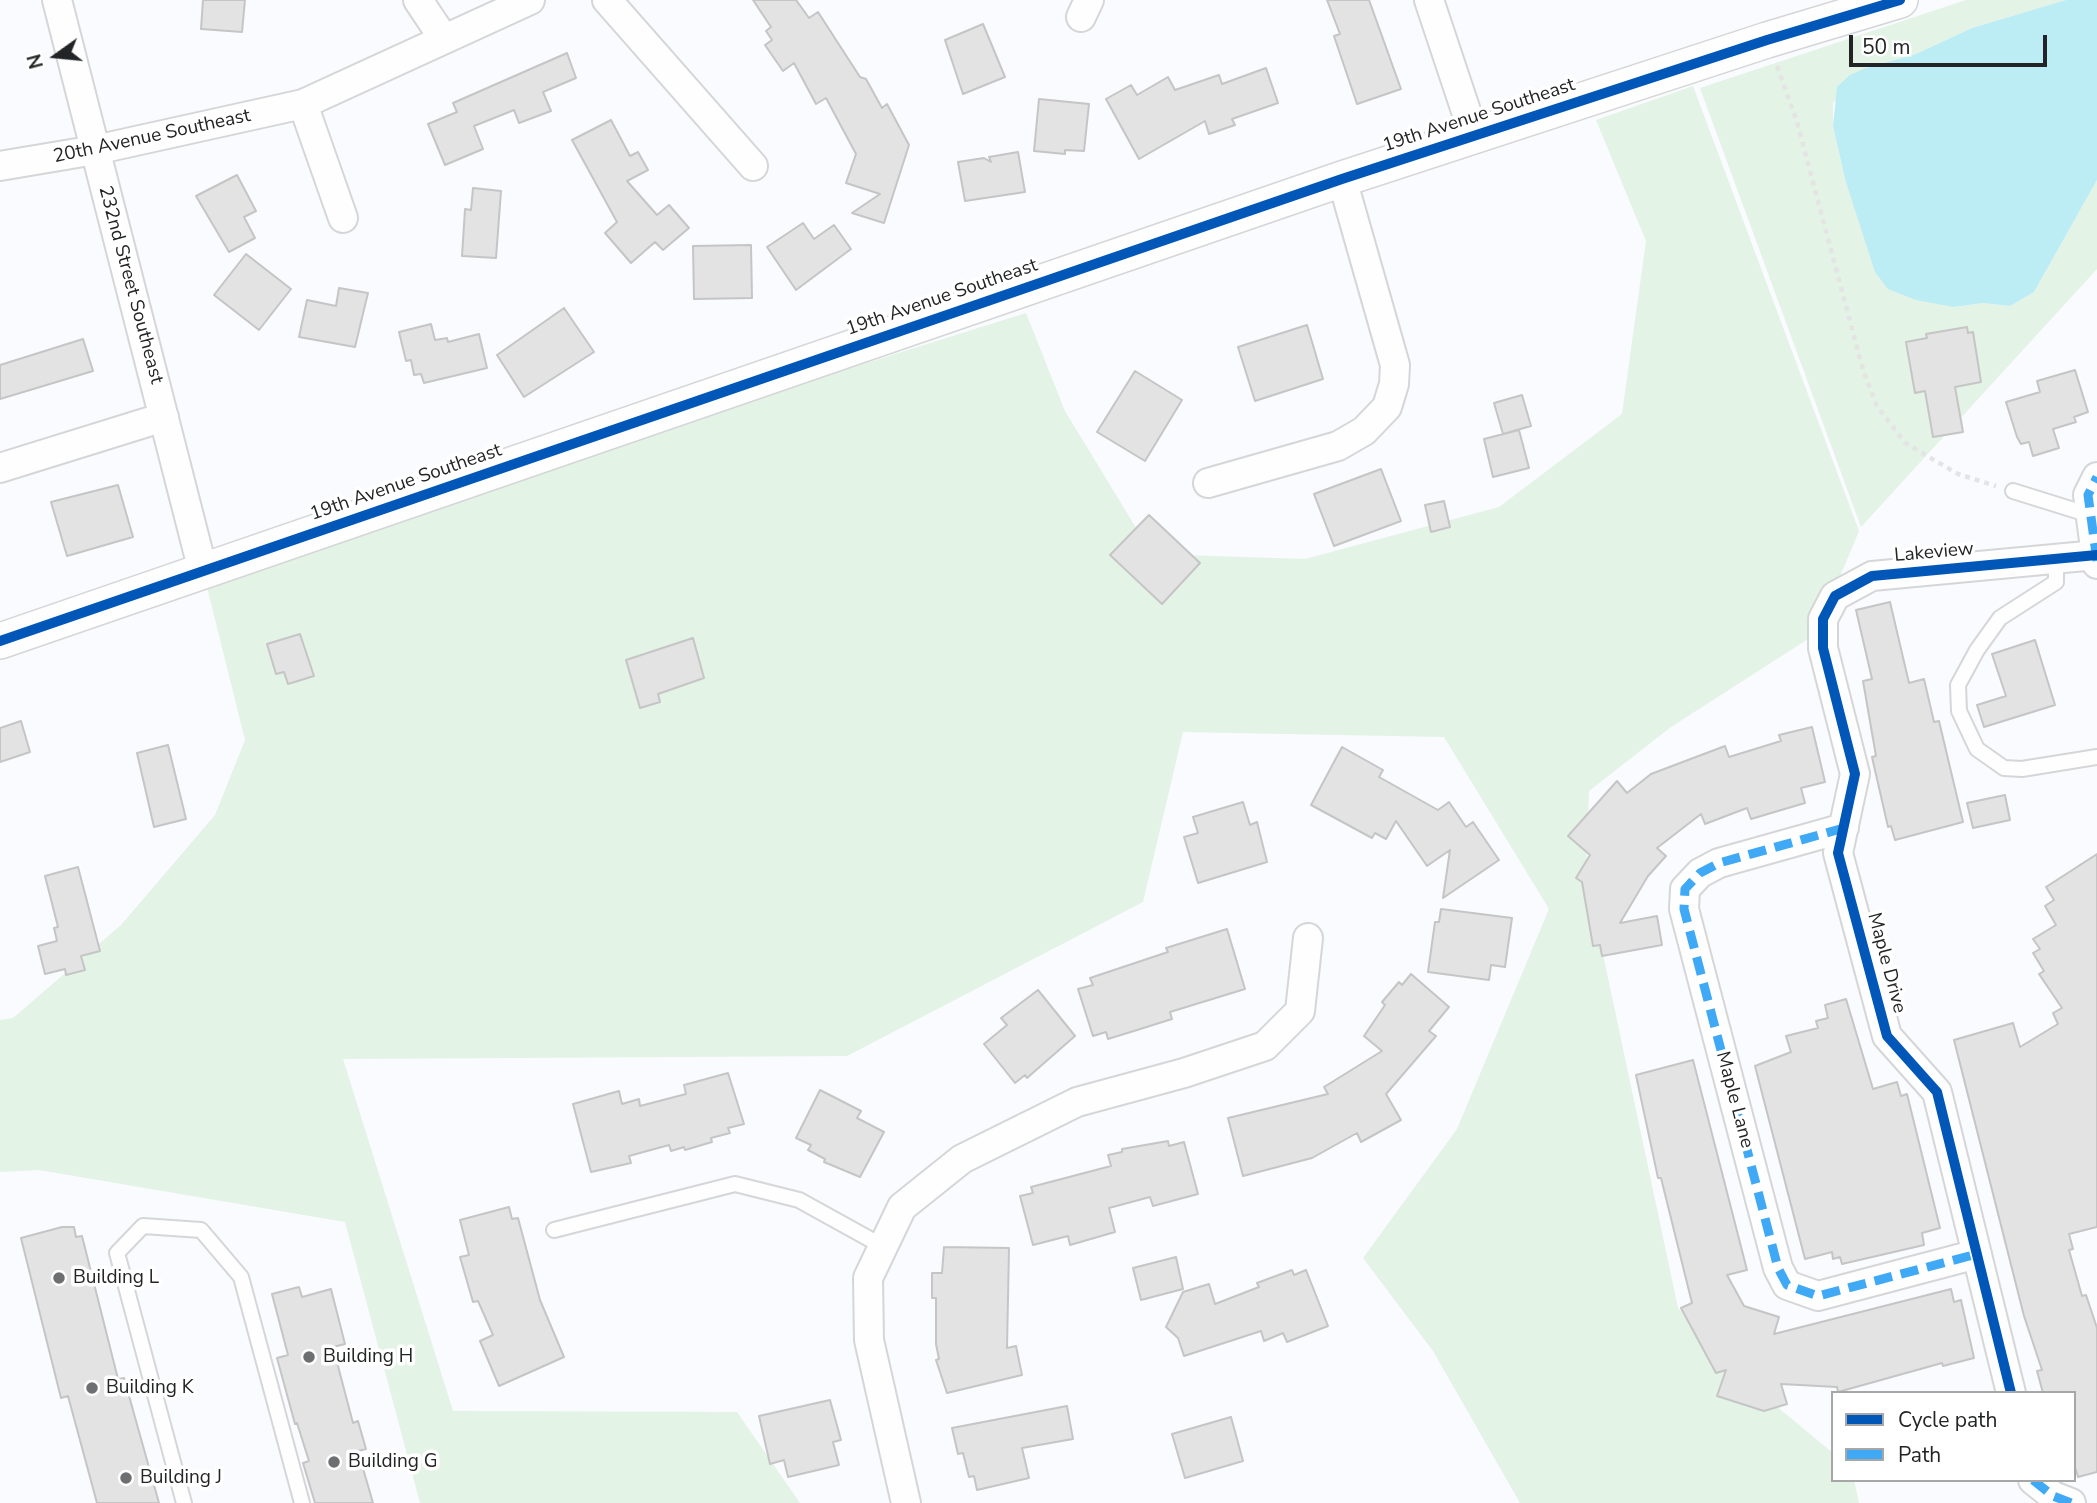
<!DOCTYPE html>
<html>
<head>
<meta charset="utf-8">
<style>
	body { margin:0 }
	#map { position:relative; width:2097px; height:1503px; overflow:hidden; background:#fafbfe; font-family:"Nunito Sans",sans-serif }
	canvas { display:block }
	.legend { position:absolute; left:1831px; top:1391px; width:245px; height:91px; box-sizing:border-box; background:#fff; border:2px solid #a7a7a8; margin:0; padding:9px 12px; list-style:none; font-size:21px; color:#232425 }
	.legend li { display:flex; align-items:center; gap:14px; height:35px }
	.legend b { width:35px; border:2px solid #a7a7a8 }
	.north { position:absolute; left:21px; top:21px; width:70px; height:70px; -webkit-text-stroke:5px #fff; paint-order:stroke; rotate:255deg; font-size:19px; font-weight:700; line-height:28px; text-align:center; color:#232425 }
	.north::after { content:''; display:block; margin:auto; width:24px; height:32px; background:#232425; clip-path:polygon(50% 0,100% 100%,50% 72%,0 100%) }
	.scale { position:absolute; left:1849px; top:35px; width:198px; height:32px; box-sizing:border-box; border:4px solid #232425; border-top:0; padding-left:9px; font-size:21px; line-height:24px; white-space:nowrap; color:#232425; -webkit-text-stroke:5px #fff; paint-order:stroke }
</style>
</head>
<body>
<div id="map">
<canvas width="2097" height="1503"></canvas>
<ul class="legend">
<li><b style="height:9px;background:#0057b8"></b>Cycle path</li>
<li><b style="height:9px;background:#3fa9f5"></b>Path</li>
</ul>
<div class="north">N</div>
<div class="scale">50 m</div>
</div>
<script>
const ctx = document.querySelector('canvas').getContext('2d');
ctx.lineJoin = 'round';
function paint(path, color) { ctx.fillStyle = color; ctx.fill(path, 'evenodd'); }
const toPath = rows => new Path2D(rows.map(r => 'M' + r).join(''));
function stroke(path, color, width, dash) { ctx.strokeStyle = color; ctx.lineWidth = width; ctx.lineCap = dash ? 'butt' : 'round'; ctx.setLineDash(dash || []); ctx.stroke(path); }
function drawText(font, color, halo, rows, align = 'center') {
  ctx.font = font + ' "Nunito Sans",sans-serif'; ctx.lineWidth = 7; ctx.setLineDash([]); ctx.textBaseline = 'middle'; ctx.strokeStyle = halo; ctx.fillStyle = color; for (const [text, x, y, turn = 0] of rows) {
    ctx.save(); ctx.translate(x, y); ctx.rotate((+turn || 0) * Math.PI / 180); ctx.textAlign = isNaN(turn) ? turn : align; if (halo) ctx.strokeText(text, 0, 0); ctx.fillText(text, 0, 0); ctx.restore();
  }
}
const green = toPath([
	[1966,0,2066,0,1972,28,1916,54,1866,68,1833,103,1833,126,1845,179,1860,222,1954,307,1983,303,2010,306,2034,292,2097,180,2097,269,1861,527,1700,88],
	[1693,86,1859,531,1816,634,1671,727,1589,791,1586,874,1678,1308,1770,1401,1833,1453,1833,1480,1854,1480,1859,1503,1520,1503,1433,1351,1363,1258,1457,1129,1549,909,1444,737,1183,732,1143,902,847,1056,343,1059,453,1411,737,1412,800,1503,420,1503,345,1222,39,1170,0,1172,0,1020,13,1018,121,925,215,815,245,740,203,571,1026,313,1065,411,1152,554,1305,559,1499,507,1622,414,1646,241,1596,120]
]);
const water = toPath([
	[2066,0,2097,0,2097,180,2034,292,2010,306,1983,303,1954,307,1916,300,1888,289,1875,272,1845,179,1833,126,1837,87,1850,75,1866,68,1916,54,1972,28]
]);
const building = toPath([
	[203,0,245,0,242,32,201,29,203,0],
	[753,0,796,0,809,18,818,12,860,77,866,79,882,108,887,104,909,145,884,223,852,213,880,194,846,183,856,154,826,98,816,104,794,63,783,71,765,45,772,40,766,31,771,27,753,0],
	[1327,0,1369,0,1401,89,1357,104,1334,36,1340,34,1327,0],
	[983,24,1005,77,963,94,945,40,983,24],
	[567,53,576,78,543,92,551,111,519,123,514,110,474,126,483,149,445,165,428,124,457,112,453,103,567,53],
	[1266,68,1278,103,1232,119,1235,125,1209,134,1205,121,1139,159,1106,99,1131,85,1137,95,1168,77,1175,90,1219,75,1222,84,1266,68],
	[1039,99,1089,104,1084,151,1065,150,1065,154,1034,151,1039,99],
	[611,120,630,156,638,152,648,170,627,181,657,215,669,205,689,228,663,250,655,242,631,263,605,233,617,222,572,140,611,120],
	[1018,152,1025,192,965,201,958,162,984,158,991,162,989,157,1018,152],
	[237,175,256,211,244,217,255,238,229,252,196,196,237,175],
	[473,188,501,191,496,258,462,256,465,209,471,210,473,188],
	[803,223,814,239,834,225,851,249,796,290,767,247,803,223],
	[751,245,752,298,694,299,693,246,751,245],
	[246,254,291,289,259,330,214,295,246,254],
	[339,288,368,293,355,347,299,337,307,300,336,306,339,288],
	[564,308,594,352,524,397,497,355,564,308],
	[431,324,435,340,447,338,448,342,479,334,487,368,424,383,421,374,414,375,411,360,406,361,399,332,431,324],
	[1307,325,1323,379,1255,401,1238,347,1307,325],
	[1967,327,1968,333,1973,332,1981,382,1955,387,1963,432,1933,437,1925,391,1915,393,1906,342,1927,338,1926,334,1967,327],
	[83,339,93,371,0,399,0,365,83,339],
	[2075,370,2088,412,2074,417,2076,422,2053,429,2059,448,2033,456,2029,442,2021,444,2017,437,2006,402,2040,392,2037,381,2075,370],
	[1135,371,1182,400,1145,461,1097,432,1135,371],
	[1522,395,1531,426,1503,434,1494,403,1522,395],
	[1519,430,1529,468,1493,477,1484,439,1519,430],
	[1381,469,1401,521,1334,546,1314,494,1381,469],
	[118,485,133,537,67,556,51,502,118,485],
	[1444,501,1450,527,1431,532,1425,505,1444,501],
	[1149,515,1200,563,1162,604,1110,555,1149,515],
	[1890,602,1909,683,1924,679,1934,722,1939,721,1963,822,1895,840,1891,826,1888,827,1872,757,1876,756,1863,681,1872,679,1856,610,1890,602],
	[300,634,314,676,288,684,284,672,276,674,267,644,300,634],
	[693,638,704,678,658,694,660,702,640,708,626,660,693,638],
	[2035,640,2055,705,1984,727,1977,705,2006,696,1992,654,2035,640],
	[21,721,30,752,0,762,0,728,21,721],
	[1812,727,1825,782,1801,788,1805,803,1751,819,1747,808,1705,824,1701,814,1657,848,1666,856,1648,876,1620,923,1657,916,1662,945,1602,956,1600,945,1593,946,1582,882,1576,878,1590,855,1568,836,1617,781,1627,793,1651,774,1725,746,1729,757,1781,741,1779,735,1812,727],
	[168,745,186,819,154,827,137,753,168,745],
	[1342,747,1383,770,1379,777,1438,810,1449,802,1466,827,1473,822,1499,860,1443,898,1450,850,1427,866,1396,821,1386,839,1375,833,1372,838,1311,805,1342,747],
	[2005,795,2010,820,1973,828,1967,803,2005,795],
	[1243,802,1250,825,1257,822,1267,862,1198,883,1184,837,1198,833,1193,817,1243,802],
	[2097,854,2097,1227,2069,1234,2073,1249,2069,1250,2082,1296,2086,1295,2097,1328,2097,1472,2078,1477,2074,1464,2074,1393,2043,1393,2037,1371,2042,1370,2024,1316,1954,1040,2013,1023,2020,1047,2058,1024,2053,1013,2062,1008,2039,974,2044,971,2033,953,2040,949,2033,939,2056,925,2045,906,2054,900,2046,887,2097,854],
	[78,867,100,951,81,956,85,970,66,975,65,969,45,974,38,946,57,941,54,928,58,927,45,876,78,867],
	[1441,909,1512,918,1505,967,1491,965,1489,980,1428,972,1435,922,1439,922,1441,909],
	[1227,929,1245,989,1170,1012,1172,1019,1137,1030,1108,1039,1106,1032,1093,1036,1078,989,1093,985,1090,978,1168,952,1166,948,1227,929],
	[1411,974,1449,1007,1429,1031,1436,1036,1386,1094,1401,1120,1361,1142,1357,1133,1312,1158,1243,1176,1228,1118,1328,1094,1324,1087,1382,1051,1364,1036,1385,1005,1382,1002,1399,982,1402,985,1411,974],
	[1038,990,1075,1036,1027,1078,1025,1075,1015,1083,984,1044,1007,1025,1001,1018,1038,990],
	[1846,999,1873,1089,1897,1082,1901,1096,1907,1094,1940,1228,1922,1233,1924,1245,1842,1264,1840,1257,1833,1259,1832,1252,1805,1259,1755,1066,1791,1052,1786,1036,1818,1028,1816,1021,1828,1018,1825,1005,1846,999],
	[1693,1060,1747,1270,1727,1275,1744,1306,1779,1317,1774,1334,1951,1289,1954,1302,1961,1300,1974,1358,1943,1366,1942,1363,1838,1392,1837,1387,1781,1384,1787,1404,1764,1411,1717,1396,1726,1370,1716,1373,1681,1308,1692,1303,1661,1178,1658,1178,1636,1075,1693,1060],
	[728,1073,744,1124,728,1128,730,1133,711,1138,712,1142,685,1150,684,1147,671,1151,669,1145,629,1156,631,1163,591,1172,573,1104,619,1091,622,1104,639,1099,640,1106,686,1094,684,1085,728,1073],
	[820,1090,861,1111,857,1118,884,1132,860,1177,824,1162,825,1159,808,1150,811,1145,796,1138,820,1090],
	[1168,1141,1169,1146,1184,1142,1198,1194,1153,1206,1150,1197,1109,1208,1115,1232,1070,1245,1068,1236,1033,1245,1020,1196,1033,1193,1031,1187,1111,1166,1108,1155,1122,1152,1122,1149,1168,1141],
	[509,1207,512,1219,518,1218,540,1300,564,1357,499,1386,480,1341,493,1335,478,1301,473,1302,460,1257,469,1255,460,1220,509,1207],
	[62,1227,74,1227,76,1237,82,1236,118,1379,124,1378,159,1503,97,1503,68,1396,61,1398,21,1238,62,1227],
	[944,1247,1009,1248,1007,1348,1016,1346,1022,1375,947,1393,936,1360,939,1359,936,1344,936,1298,932,1298,932,1273,942,1273,944,1247],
	[1176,1257,1183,1289,1141,1300,1133,1268,1176,1257],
	[1292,1270,1294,1275,1306,1270,1328,1326,1287,1342,1283,1333,1264,1341,1261,1331,1184,1356,1178,1338,1166,1327,1183,1292,1209,1284,1215,1304,1259,1287,1257,1283,1292,1270],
	[299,1287,302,1297,331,1289,345,1344,333,1347,353,1423,358,1421,366,1449,358,1451,373,1503,315,1503,303,1463,309,1461,297,1423,295,1424,277,1358,288,1355,272,1294,299,1287],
	[830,1400,841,1440,833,1442,839,1465,788,1477,784,1460,770,1464,759,1416,830,1400],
	[1067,1406,1073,1439,1022,1448,1029,1478,977,1490,974,1476,969,1477,963,1453,958,1454,952,1428,1067,1406],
	[1231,1417,1243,1461,1185,1478,1172,1434,1231,1417]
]);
const path = toPath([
	[1777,66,1797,122,1863,370,1877,406,1905,443,1958,474,1996,486]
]);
const service = toPath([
	[2013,491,2090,515],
	[2056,559,2056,582,2000,618,1977,650,1958,685,1959,711,1977,749,2004,768,2022,769,2097,757],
	[554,1230,735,1184,799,1200,884,1247],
	[184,1503,117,1253,143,1226,201,1230,241,1277,302,1503]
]);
const minor = toPath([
	[57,0,203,571],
	[418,0,444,39],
	[607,0,753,166],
	[1429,0,1474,135],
	[1081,17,1089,0],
	[303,104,343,218],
	[0,166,95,150,303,104,530,0],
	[0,468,164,417],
	[2097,477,2088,495,2097,564],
	[1208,483,1338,446,1364,431,1387,407,1394,384,1395,365,1342,179],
	[1844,828,1719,863,1700,873,1685,889,1684,909,1778,1268,1787,1285,1818,1296,1977,1254],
	[2011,1393,1937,1092,1887,1036,1838,853,1855,774,1823,648,1823,619,1835,596,1872,576,2097,555],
	[2033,1480,2053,1496,2071,1503],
	[906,1503,869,1340,868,1278,902,1207,962,1159,1077,1102,1184,1073,1265,1046,1300,1011,1308,938]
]);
const tertiary = toPath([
	[0,641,1342,179,1767,40,1900,0]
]);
const quiet = toPath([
	[2097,561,2088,495,2097,477],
	[1844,828,1719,863,1700,873,1685,889,1684,909,1778,1268,1787,1285,1818,1296,1977,1254],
	[2033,1480,2053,1496,2071,1503]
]);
const cycleway = toPath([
	[0,641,1342,179,1767,40,1900,0],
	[2011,1393,1937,1092,1887,1036,1838,853,1855,774,1823,648,1823,619,1835,596,1872,576,2097,555]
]);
const markers = [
	[59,1278,7,"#6e6f71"],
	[309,1357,7,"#6e6f71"],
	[92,1388,7,"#6e6f71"],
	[334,1462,7,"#6e6f71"],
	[126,1478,7,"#6e6f71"]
];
const streetNames = [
	["19th Avenue Southeast",1479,116,-18],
	["20th Avenue Southeast",152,137,-12],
	["232nd Street Southeast",130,285,75],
	["19th Avenue Southeast",942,298,-19],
	["19th Avenue Southeast",406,483,-19],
	["Lakeview",1934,553,-5],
	["Maple Drive",1886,963,75],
	["Maple Lane",1734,1100,75]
];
const poiNames = [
	["Building L",73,1278],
	["Building H",323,1357],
	["Building K",106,1388],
	["Building G",348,1462],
	["Building J",140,1478]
];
paint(green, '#e3f3e6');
paint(water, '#bcecf4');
paint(building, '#e3e3e4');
stroke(building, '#c5c5c6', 2);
stroke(service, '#d5d6d7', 18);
stroke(minor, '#d5d6d7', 32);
stroke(tertiary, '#d5d6d7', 38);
stroke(path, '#e4e4e4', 4.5, [5, 5]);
stroke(service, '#fefeff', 14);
stroke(minor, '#fefeff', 28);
stroke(tertiary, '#fefeff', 35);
stroke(quiet, '#3fa9f5', 9, [18, 9]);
stroke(cycleway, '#0057b8', 10);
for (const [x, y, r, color] of markers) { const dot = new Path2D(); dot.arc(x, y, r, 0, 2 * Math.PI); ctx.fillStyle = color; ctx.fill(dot); stroke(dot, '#fff', 2.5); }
drawText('19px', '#232425', '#fff', streetNames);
drawText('19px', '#232425', '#fff', poiNames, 'left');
</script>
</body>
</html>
